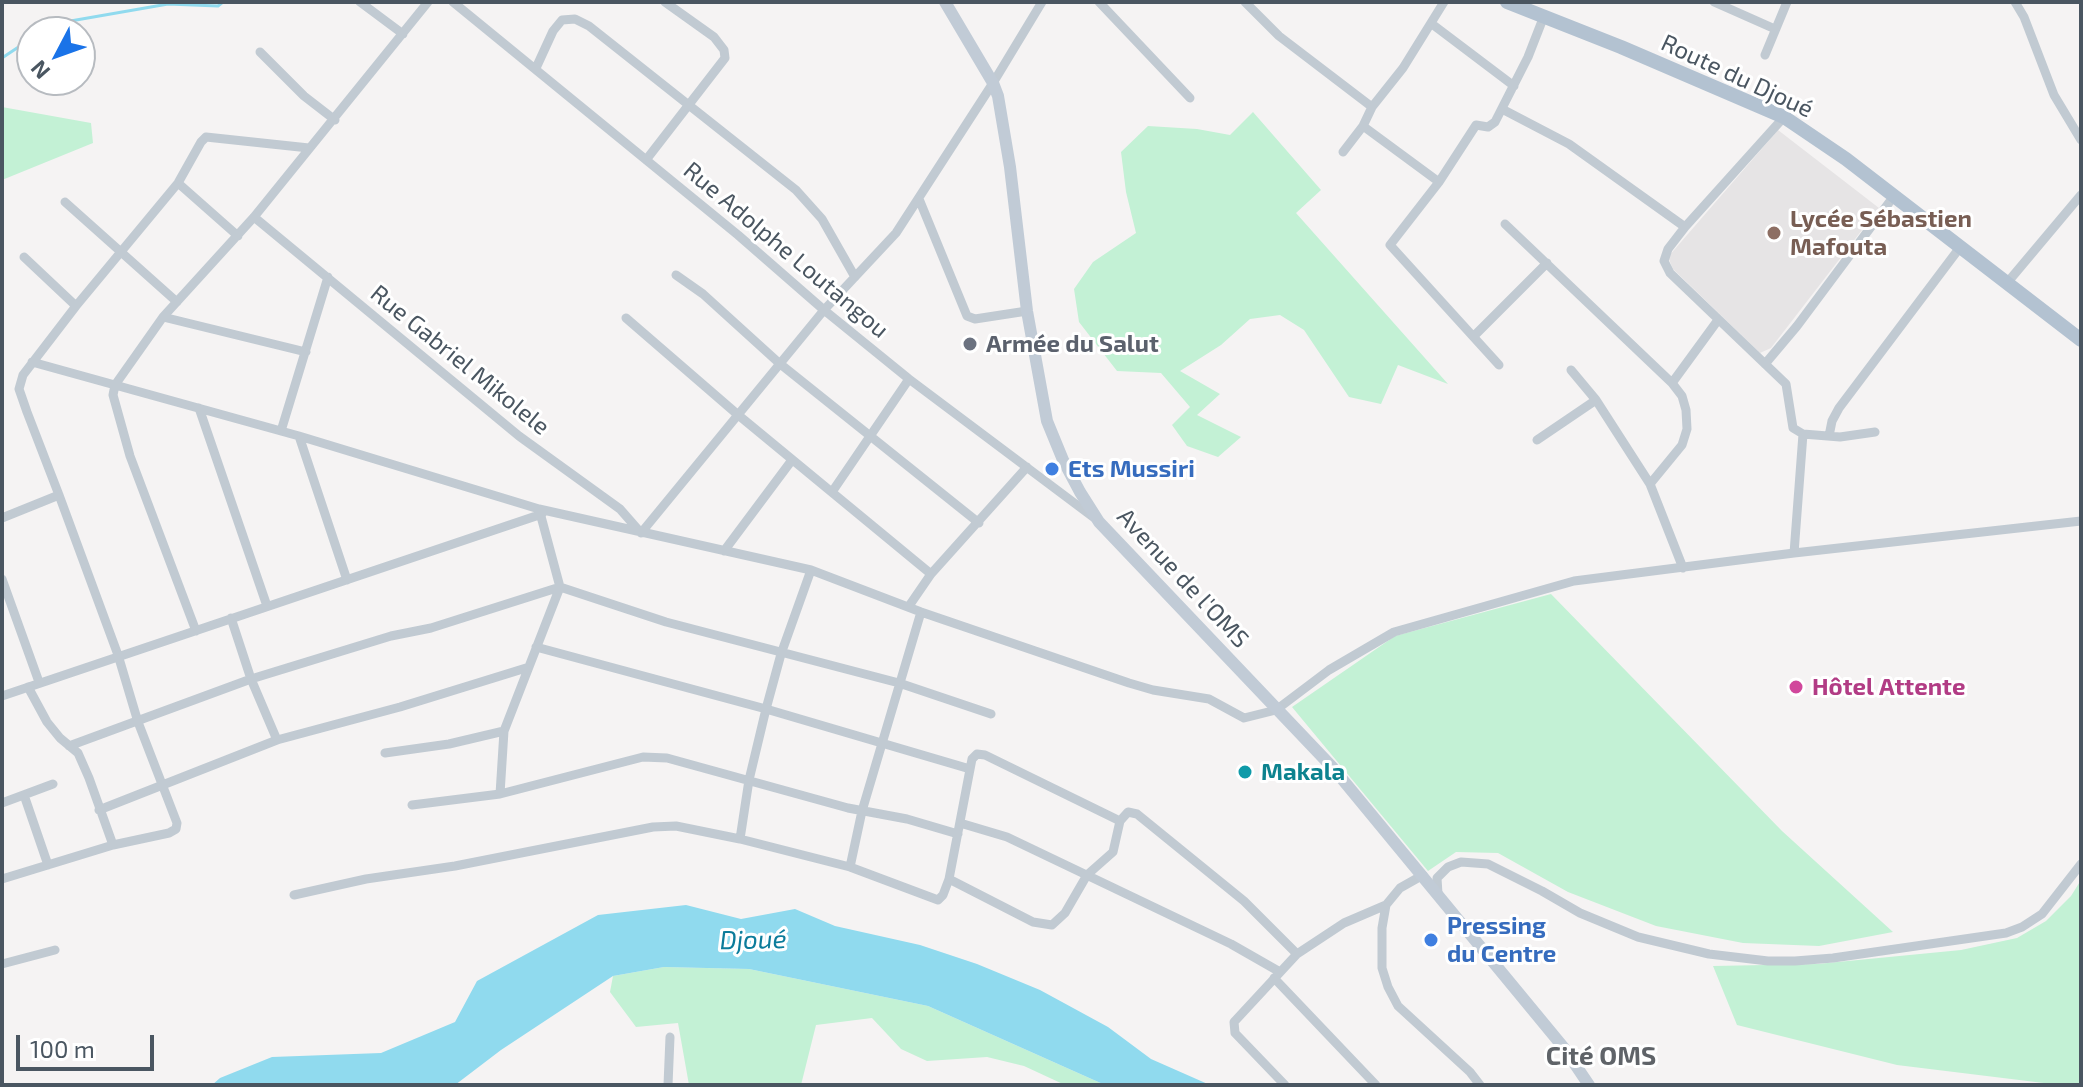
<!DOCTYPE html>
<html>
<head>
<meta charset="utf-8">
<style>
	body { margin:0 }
	#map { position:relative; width:2083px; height:1087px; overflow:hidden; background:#f5f3f3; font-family:"Exo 2",sans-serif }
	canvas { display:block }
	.frame { position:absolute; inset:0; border:4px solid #4a5661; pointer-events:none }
	.north { position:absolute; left:16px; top:16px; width:80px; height:80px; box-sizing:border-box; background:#fff; border:2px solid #b7bbc0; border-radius:50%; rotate:229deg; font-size:22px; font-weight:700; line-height:32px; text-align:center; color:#4a5661 }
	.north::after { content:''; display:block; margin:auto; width:28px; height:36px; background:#1a73e8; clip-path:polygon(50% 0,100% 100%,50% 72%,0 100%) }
	.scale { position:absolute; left:16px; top:1035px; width:138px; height:36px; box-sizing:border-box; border:4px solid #4a5661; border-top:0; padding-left:10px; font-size:24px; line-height:28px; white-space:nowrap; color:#4a5661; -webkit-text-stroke:6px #fff; paint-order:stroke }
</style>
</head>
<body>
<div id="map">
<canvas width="2083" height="1087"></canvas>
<div class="frame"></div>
<div class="north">N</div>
<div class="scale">100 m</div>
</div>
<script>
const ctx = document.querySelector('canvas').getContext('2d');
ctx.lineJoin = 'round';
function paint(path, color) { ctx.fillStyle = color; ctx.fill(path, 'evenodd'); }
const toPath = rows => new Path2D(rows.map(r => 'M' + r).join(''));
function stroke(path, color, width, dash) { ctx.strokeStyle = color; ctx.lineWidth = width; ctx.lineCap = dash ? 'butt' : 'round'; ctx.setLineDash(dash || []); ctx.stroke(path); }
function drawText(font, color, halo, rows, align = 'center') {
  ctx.font = font + ' "Exo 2",sans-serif'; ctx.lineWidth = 6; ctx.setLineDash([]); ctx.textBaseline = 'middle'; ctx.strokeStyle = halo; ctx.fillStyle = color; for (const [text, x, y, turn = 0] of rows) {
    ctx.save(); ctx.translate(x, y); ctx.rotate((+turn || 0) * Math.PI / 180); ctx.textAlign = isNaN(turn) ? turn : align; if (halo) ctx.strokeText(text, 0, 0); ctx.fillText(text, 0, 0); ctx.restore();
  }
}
const education = toPath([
	[1778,130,1879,208,1771,348,1760,353,1673,269,1668,257]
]);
const green = toPath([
	[2,107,91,123,93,143,2,180],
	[1253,112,1321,190,1296,213,1448,384,1398,365,1381,404,1349,397,1304,330,1280,315,1250,319,1221,345,1180,371,1220,394,1197,415,1241,437,1218,457,1187,446,1172,425,1190,407,1161,373,1117,371,1079,322,1074,289,1093,262,1136,233,1126,192,1121,152,1148,126,1197,129,1230,135],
	[1551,594,1782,831,1893,932,1819,946,1743,943,1656,926,1568,892,1498,853,1456,852,1428,871,1292,707,1395,636],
	[2081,880,2081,1085,2060,1085,1897,1065,1737,1025,1713,966,1817,964,1961,950,2017,938,2046,921,2071,896],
	[664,967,749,969,928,1006,1105,1085,1065,1085,1024,1066,987,1057,927,1061,901,1049,872,1018,816,1025,801,1085,689,1085,678,1023,636,1027,610,992,613,976]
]);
const water = toPath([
	[686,905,741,919,795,909,835,926,920,945,977,964,1040,990,1108,1027,1151,1059,1210,1085,1105,1085,928,1006,749,969,664,967,613,976,501,1050,455,1085,212,1085,220,1078,272,1057,381,1053,455,1022,477,981,598,915]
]);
const stream = toPath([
	[43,32,59,23,168,4,218,6,223,2],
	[2,58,32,38]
]);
const street = toPath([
	[360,2,403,34],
	[453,2,738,235,824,310,909,379,1093,517],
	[1099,2,1190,98],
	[1245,2,1279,36,1372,107],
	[1714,2,1775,29],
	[2015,2,2024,17,2054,95,2081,140],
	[1432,24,1514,86],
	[260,52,304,96,335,120],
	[1765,55,1787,2],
	[536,68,553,31,562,20,575,19,589,26,796,190,822,219,855,277],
	[1502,109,1569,144,1685,227],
	[1784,117,1685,227,1668,249,1664,261,1670,273,1786,384,1793,428,1803,434,1794,553],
	[1363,126,1439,182],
	[1343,152,1363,126,1372,107,1403,68,1444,2],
	[646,160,725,58,724,50,714,37,665,2],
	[178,183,238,236],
	[919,199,967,316,975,319,1027,311],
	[65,202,177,302],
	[254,217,519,436,620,509,641,533,824,310,896,233,993,83,1042,2],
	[1505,224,1672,383,1682,396,1686,410,1687,429,1682,445,1650,484],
	[24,257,76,306],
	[676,275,703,294,779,363,979,523],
	[2007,283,2081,195],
	[163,317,306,352],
	[626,318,737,414,931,574],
	[1474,336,1547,263],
	[32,362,299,436,539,509,811,570,921,612,1129,683,1153,690,1209,699,1244,718,1276,710,1329,670,1394,632,1574,581,1794,553,2081,521],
	[1765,364,1797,326,1894,196],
	[1499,365,1390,245,1439,182,1476,125,1488,127,1495,122,1528,57,1544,16],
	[1571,370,1596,400,1650,484,1683,568],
	[1672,383,1718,320],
	[199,408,267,606],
	[281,431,328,277],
	[1803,434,1840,437,1875,432],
	[299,436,347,580],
	[1829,436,1832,421,1839,408,1961,246],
	[1537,440,1596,400],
	[832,492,909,379],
	[2,518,59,495],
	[724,551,792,460],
	[2,579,39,682],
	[909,606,931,574,1027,467],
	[231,618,251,679,277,740],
	[196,631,130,456,113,395,115,385,163,317,254,217,428,2],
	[536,647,766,709,970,769],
	[28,687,47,722,60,738,78,753,89,778,113,845],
	[2,696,542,514],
	[69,746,251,679,391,636,431,628,560,587,666,622,899,683,991,714],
	[385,753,449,744,504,731],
	[500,794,504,731,560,587,539,509],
	[24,795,48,865],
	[2,803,53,784],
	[412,805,500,794,643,757,667,758,848,808,907,819,958,834],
	[99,810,277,740,400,707,526,668],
	[960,823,1007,837,1231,944,1280,972],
	[740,839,749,780,766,709,781,654,811,570],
	[850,867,862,811,921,612],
	[1423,875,1400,888,1386,905,1382,928,1382,968,1388,987,1398,1006,1470,1072,1480,1085],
	[2,879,113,845,169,833,176,829,177,823,138,722,118,655,59,495,27,412,19,389,23,375,76,306,178,183,201,142,206,137,309,148],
	[949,879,1033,922,1052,925,1065,913,1087,875,1113,852,1120,821,1128,812,1137,814,1244,901,1297,954,1234,1022,1235,1033,1285,1085],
	[1438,894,1437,878,1448,867,1461,862,1488,864,1542,891,1580,913,1638,937,1709,954,1768,961,1795,961,1833,958,2006,933,2022,927,2042,914,2081,864],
	[294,895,366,879,455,866,653,827,676,826,740,839,850,867,938,900,943,895,949,879,972,759,977,754,985,755,1120,821],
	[1297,954,1344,923,1386,905],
	[2,964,55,950],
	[1274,978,1376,1085],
	[668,1085,670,1037]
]);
const secondary = toPath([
	[945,2,993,83,998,96,1010,167,1027,311,1047,421,1063,460,1080,492,1099,522,1333,768,1564,1048,1589,1085]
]);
const primary = toPath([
	[1507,2,1621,47,1784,117,1846,159,2081,340]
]);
const markers = [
	[1774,233,8,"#8d6e63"],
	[970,344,8,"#6b7280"],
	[1052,469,8,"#3f7fe0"],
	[1796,687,8,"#d1479c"],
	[1245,772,8,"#0f9aa8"],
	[1431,940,8,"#3f7fe0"]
];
const streetNames = [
	["Route du Djoué",1737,76,25],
	["Rue Adolphe Loutangou",786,250,40],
	["Rue Gabriel Mikolele",460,360,39],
	["Avenue de l'OMS",1183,578,47]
];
const educationNames = [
	["Lycée Sébastien",1790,219],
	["Mafouta",1790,247]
];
const worshipNames = [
	["Armée du Salut",986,344]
];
const shopNames = [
	["Ets Mussiri",1068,469],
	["Pressing",1447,926],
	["du Centre",1447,954]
];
const hotelNames = [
	["Hôtel Attente",1812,687]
];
const cultureNames = [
	["Makala",1261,772]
];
const waterNames = [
	["Djoué",753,940,-1]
];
const neighbourhoodNames = [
	["Cité OMS",1601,1056]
];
paint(education, '#e6e4e5');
paint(green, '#c3f1d5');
paint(water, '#90daee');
stroke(stream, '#90daee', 3);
stroke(street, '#c1cad2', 9);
stroke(secondary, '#c1cbd6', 12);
stroke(primary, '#b3c2d1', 14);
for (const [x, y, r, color] of markers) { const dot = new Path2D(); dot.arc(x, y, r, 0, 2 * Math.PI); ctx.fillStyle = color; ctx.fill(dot); stroke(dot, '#fff', 3); }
drawText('24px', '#4a5661', '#fff', streetNames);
drawText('bold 24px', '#785e54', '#fff', educationNames, 'left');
drawText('bold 24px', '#5b616d', '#fff', worshipNames, 'left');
drawText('bold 24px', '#366cbe', '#fff', shopNames, 'left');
drawText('bold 24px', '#b23c85', '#fff', hotelNames, 'left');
drawText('bold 24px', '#0d838f', '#fff', cultureNames, 'left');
drawText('italic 26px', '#0c7c9b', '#fff', waterNames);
drawText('bold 26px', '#5f6368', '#fff', neighbourhoodNames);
</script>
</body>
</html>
